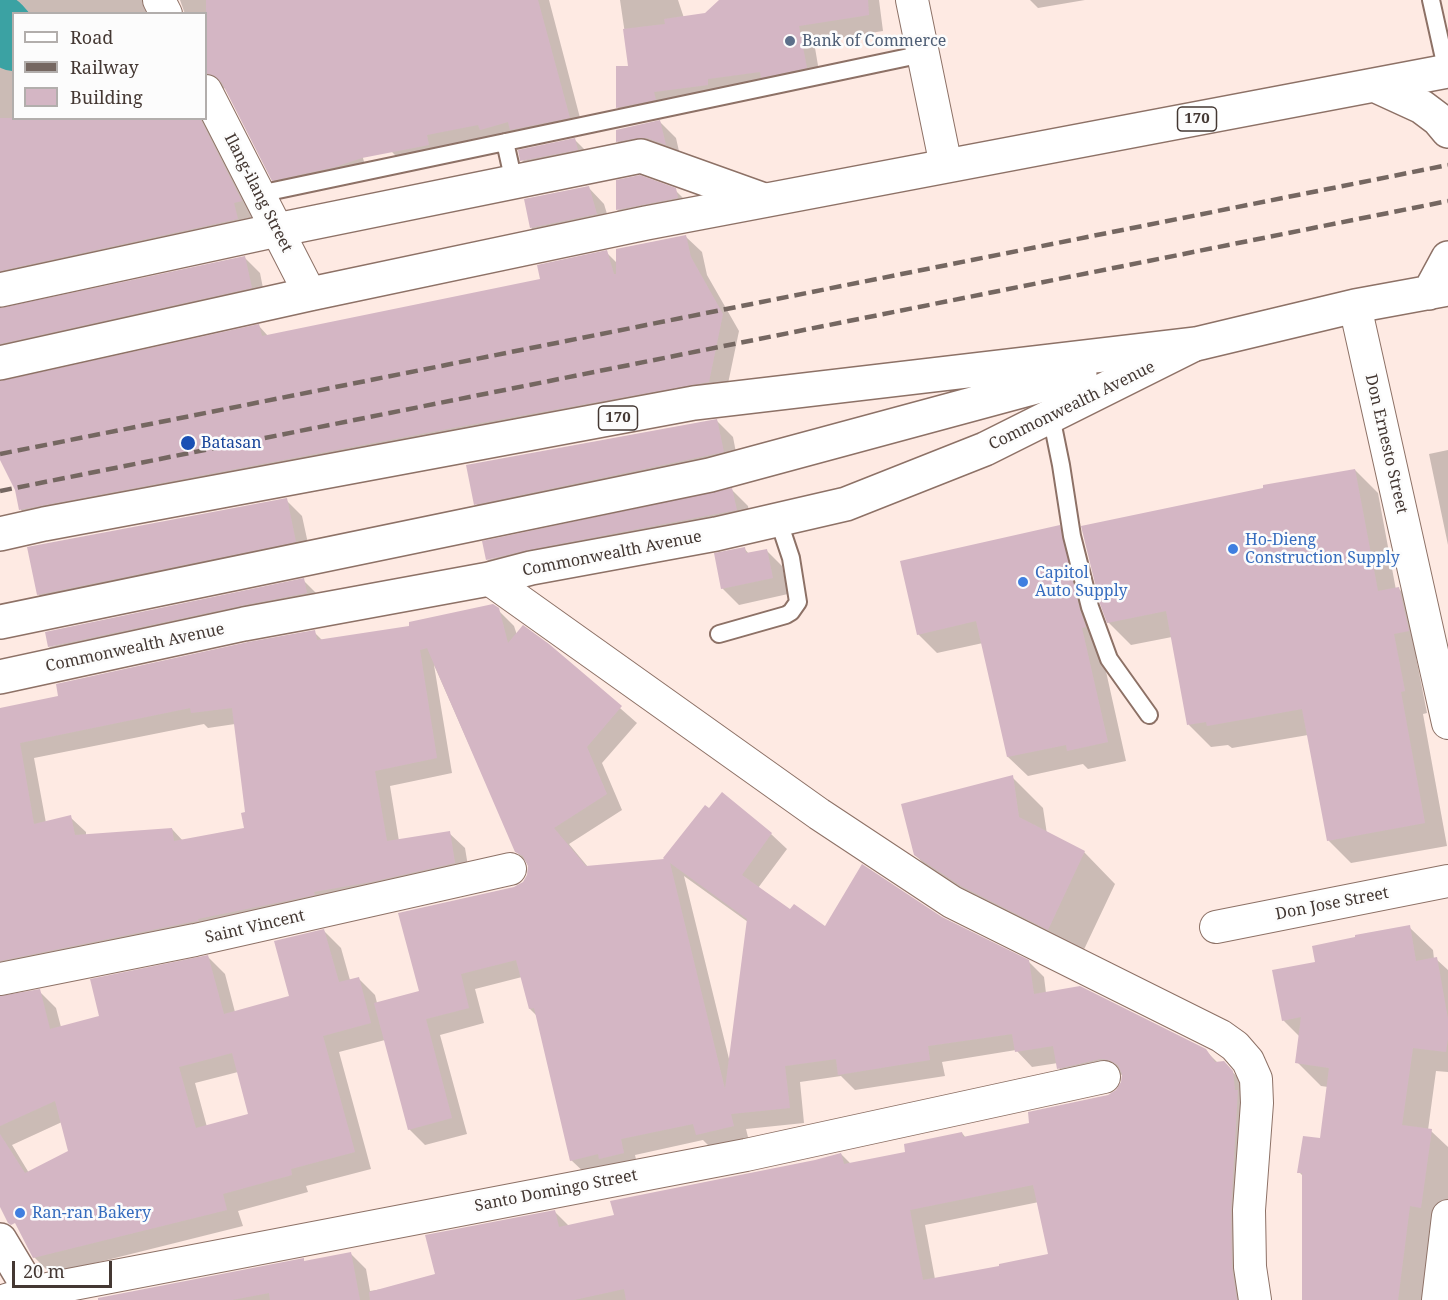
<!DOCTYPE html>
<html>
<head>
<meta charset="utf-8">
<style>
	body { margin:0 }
	#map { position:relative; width:1448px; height:1300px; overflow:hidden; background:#feeae3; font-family:"Noto Serif",serif }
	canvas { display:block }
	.legend { position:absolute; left:12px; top:12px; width:195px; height:108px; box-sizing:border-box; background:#fcfcfc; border:2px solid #b2aeac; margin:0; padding:8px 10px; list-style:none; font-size:18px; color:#443833 }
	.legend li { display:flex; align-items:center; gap:12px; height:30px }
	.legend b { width:30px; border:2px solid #b2aeac }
	.scale { position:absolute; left:12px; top:1261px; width:100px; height:27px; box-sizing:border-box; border:3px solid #443833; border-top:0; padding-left:8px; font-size:18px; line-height:21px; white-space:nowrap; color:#443833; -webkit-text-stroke:4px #fcfcfc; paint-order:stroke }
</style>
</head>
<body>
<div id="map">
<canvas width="1448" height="1300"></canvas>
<ul class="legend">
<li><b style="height:8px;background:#fff"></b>Road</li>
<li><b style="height:8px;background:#756761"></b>Railway</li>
<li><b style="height:16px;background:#d4b6c4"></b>Building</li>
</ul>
<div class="scale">20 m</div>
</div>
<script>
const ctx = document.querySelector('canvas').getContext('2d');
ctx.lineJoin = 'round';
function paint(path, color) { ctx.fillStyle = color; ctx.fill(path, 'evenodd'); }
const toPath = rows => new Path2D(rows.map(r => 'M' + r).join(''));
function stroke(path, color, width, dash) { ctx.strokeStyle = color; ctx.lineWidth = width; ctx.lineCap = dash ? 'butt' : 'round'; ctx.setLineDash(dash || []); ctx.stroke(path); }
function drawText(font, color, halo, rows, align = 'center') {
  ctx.font = font + ' "Noto Serif",serif'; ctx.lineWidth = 5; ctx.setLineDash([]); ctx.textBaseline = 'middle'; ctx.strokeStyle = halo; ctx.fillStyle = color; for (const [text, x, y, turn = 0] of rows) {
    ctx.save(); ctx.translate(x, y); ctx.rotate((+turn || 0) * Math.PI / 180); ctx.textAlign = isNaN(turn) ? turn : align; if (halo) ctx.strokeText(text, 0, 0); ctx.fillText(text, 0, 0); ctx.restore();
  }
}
const shadow = toPath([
	[0,0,165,0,156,14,14,14,14,118,206,118,256,216,249,219,252,234,0,295],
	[180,0,319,0,368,176,289,195,273,180,227,88,214,90,206,97,206,14,185,14],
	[362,0,549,0,584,133,407,167,392,152],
	[620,0,678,0,684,18,705,15,721,0,879,0,883,31,814,42,821,83,633,123,617,107,630,68],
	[1030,0,1085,0,1038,8],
	[660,122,676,138,681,160,633,157,617,141],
	[575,140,591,156,538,177,522,161],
	[588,187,604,204,612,230,547,244,531,228],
	[675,190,691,206,633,226,617,210],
	[685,236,702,252,707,275,739,331,725,398,37,526,21,510,16,490,0,456,0,383,259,326,268,336,542,281,606,252,617,263],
	[245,258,260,273,266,303,0,368,0,310],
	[717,421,733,437,739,468,492,520,476,504],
	[1448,450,1448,545,1429,454],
	[1355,470,1378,493,1396,590,1399,589,1422,612,1431,654,1416,657,1427,713,1423,714,1447,846,1351,863,1328,840,1308,735,1232,748,1228,745,1211,747,1189,725,1172,637,1131,645,1108,622],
	[732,490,748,506,752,526,504,576,487,560],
	[286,500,302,516,311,557,55,611,38,594],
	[1059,526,1078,546,1126,761,1088,769,1083,764,1028,776,1008,757,983,643,937,653,918,634],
	[744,548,749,554,766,550,782,566,788,594,739,605,722,588],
	[303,580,319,596,65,663,49,647],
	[498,610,514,626,517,635,548,645,637,723,602,763,622,810,569,844,588,867,667,860,771,834,787,849,758,888,790,911,826,929,941,918,1028,961,1044,977,1046,993,1205,1050,1218,1063,1223,1062,1248,1088,1249,1300,104,1300,303,1260,306,1262,351,1254,366,1269,370,1291,388,1288,437,1275,555,1212,570,1227,616,1216,841,1154,851,1164,907,1153,962,1133,966,1138,1031,1124,1108,1096,1118,1091,1123,1082,1123,1075,1116,1074,1074,1084,1059,1068,1058,1063,1032,1067,1016,1050,942,1062,945,1076,855,1090,841,1076,800,1082,804,1123,746,1129,749,1141,713,1150,703,1140,635,1155,638,1168,587,1175,571,1160,537,1016,530,1009,522,977,475,989,484,1023,440,1035,467,1134,425,1145,409,1129,385,1040,339,1052,371,1169,306,1186,308,1192,238,1211,243,1226,51,1274,34,1257,0,1192,0,998,39,991,56,1008,61,1027,101,1017,208,957,225,974,235,1012,291,997,324,931,341,948,350,980,358,978,375,995,377,1003,421,992,514,888,524,883,528,875,529,865,516,851,434,665,452,773,390,786,399,841,449,833,465,848,470,878,0,984,0,712,314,632,323,641,411,627],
	[204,724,208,728,235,724,246,813,246,830,183,841,172,829,86,836,86,832,70,817,46,823,34,758],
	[684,876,748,922,730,1063],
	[238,1072,250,1115,207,1127,195,1083],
	[62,1122,70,1151,29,1173,12,1145],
	[1039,1202,1050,1255,1001,1267,935,1279,925,1225],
	[1012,777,1043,808,1047,834,1084,852,1115,884,1079,960,947,886,915,855],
	[1409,927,1433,950,1434,959,1436,959,1448,970,1448,1072,1436,1071,1428,1130,1431,1131,1448,1147,1448,1205,1423,1300,1303,1300,1304,1177,1299,1172,1321,1140,1328,1087,1321,1086,1297,1062,1300,1037,1283,1020,1317,963]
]);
const river = toPath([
	[0,25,14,41]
]);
const building = toPath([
	[206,0,538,0,570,118,510,130,508,122,480,130,478,125,427,135,429,145,362,158,335,167,272,181,222,83,215,76,206,73],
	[719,0,868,0,869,15,799,26,807,68,761,78,760,72,708,79,708,85,654,92,656,100,616,108,616,66,628,66,623,29,665,24,664,19,705,13],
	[0,118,200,118,242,201,234,203,238,219,0,271],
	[660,120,666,145,647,138,638,138,616,142,616,130],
	[575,138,578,150,520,161,518,150],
	[640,175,676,188,678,198,616,210,616,180],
	[589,186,597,214,530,228,524,199],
	[686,235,691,257,723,314,709,382,458,427,19,510,15,490,0,460,0,381,259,324,262,336,540,279,537,265,607,250,614,274,616,274,616,249],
	[245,256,252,288,0,344,0,308],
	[717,419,724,452,474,505,466,465],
	[1355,469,1378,591,1399,587,1407,622,1409,631,1394,634,1405,691,1401,692,1425,823,1327,841,1302,709,1207,726,1206,722,1187,725,1166,611,1107,623,1100,604,1081,526,1263,488,1263,485],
	[732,488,737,510,528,550,486,560,482,541],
	[287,498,296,542,37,595,27,547],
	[1060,525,1080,610,1086,627,1082,628,1108,742,1067,751,1066,745,1007,757,976,621,917,635,900,561],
	[745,547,746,553,767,549,773,578,721,589,714,553],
	[304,578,307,593,240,606,48,647,45,632],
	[493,604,499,608,508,643,523,625,549,644,622,706,587,747,607,794,554,828,586,866,664,859,663,858,705,805,709,808,722,792,772,833,742,875,790,909,794,904,825,926,862,864,942,917,1029,960,1034,994,1080,986,1206,1049,1215,1062,1224,1061,1233,1071,1235,1090,1238,1090,1231,1210,1232,1267,1237,1300,626,1300,624,1289,574,1300,370,1300,369,1292,435,1274,425,1235,555,1210,559,1227,614,1215,610,1201,815,1160,841,1153,844,1164,905,1152,904,1144,962,1132,963,1137,1029,1123,1028,1112,1108,1095,1116,1090,1121,1082,1122,1074,1118,1065,1109,1060,1100,1059,1057,1069,1053,1046,1015,1052,1012,1034,928,1046,930,1060,838,1075,836,1059,785,1066,790,1108,731,1114,734,1126,696,1135,693,1124,621,1139,624,1153,599,1159,598,1154,570,1161,534,1008,529,1009,516,960,461,974,469,1008,426,1019,452,1118,408,1130,374,1003,419,991,398,913,514,887,523,882,527,875,528,866,523,856,515,852,427,648,420,650,437,758,375,771,387,841,450,831,455,863,371,882,314,892,315,895,198,919,199,921,191,922,0,961,0,708,58,696,56,684,248,642,315,630,317,640,409,626,409,622],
	[190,708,191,713,232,708,245,812,241,813,244,828,174,841,172,828,75,835,71,815,34,824,20,743],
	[670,863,747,919,725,1089],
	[1033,1185,1048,1254,999,1264,999,1266,923,1280,910,1210],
	[1013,775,1019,817,1085,851,1048,930,961,886,914,855,901,804],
	[1410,925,1416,961,1437,957,1448,1019,1448,1038,1446,1052,1413,1048,1402,1125,1432,1129,1421,1208,1410,1206,1398,1300,1302,1300,1302,1173,1297,1173,1303,1136,1320,1138,1329,1068,1295,1063,1301,1017,1282,1021,1272,970,1315,962,1312,946,1355,937,1355,935],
	[324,929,339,982,359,977,371,1023,323,1036,355,1152,291,1169,292,1175,223,1194,227,1210,33,1258,15,1223,11,1225,8,1223,0,1207,0,1134,25,1173,68,1151,55,1101,0,1126,0,996,40,989,50,1029,99,1016,90,979,208,955,224,1014,289,996,274,941],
	[232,1053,248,1114,196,1128,179,1067],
	[351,1252,360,1300,270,1300,269,1293,232,1300,98,1300,98,1298,304,1258,304,1261]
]);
const service = toPath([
	[1431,0,1447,72],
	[505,142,514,182],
	[259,194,923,54],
	[1051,416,1061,465,1072,536,1090,607,1109,659,1149,715],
	[719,634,786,615,791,612,798,602,791,558,778,519]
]);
const minor = toPath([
	[159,0,166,14],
	[912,0,946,166],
	[206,91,310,294],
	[1355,306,1448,723],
	[489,579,819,814,952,902,1221,1036,1235,1046,1248,1061,1256,1079,1257,1103,1249,1210,1250,1267,1255,1300],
	[1216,927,1448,881],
	[0,979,195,940,510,869],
	[6,1300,32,1292,746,1155,1104,1077],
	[1438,1300,1448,1216]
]);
const tertiary = toPath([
	[0,290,277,230,641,156,764,200],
	[0,677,244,624,489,579,531,568,716,534,846,504,985,449,1191,346],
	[0,1240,36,1300]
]);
const primary = toPath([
	[1374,85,1422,107,1438,119,1448,131],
	[1429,293,1448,258],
	[0,363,310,294,646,223,1448,71],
	[0,534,44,524,694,403,1196,344,1355,306,1448,289],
	[0,622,710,475,1080,375]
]);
const rail = toPath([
	[0,454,1448,165],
	[0,491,1448,201]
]);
const markers = [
	[790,41,6,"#5c6f8a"],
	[188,443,8,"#1a4fb4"],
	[1233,549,6,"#3f7fe0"],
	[1023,582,6,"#3f7fe0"],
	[20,1213,6,"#3f7fe0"]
];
const shields = [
	[1197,119,39],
	[618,418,39]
];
const shieldNames = [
	["170",1197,119],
	["170",618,418]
];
const serviceNames = [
	["Bank of Commerce",802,41]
];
const streetNames = [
	["Ilang-ilang Street",258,193,63],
	["Commonwealth Avenue",1072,406,-26],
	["Don Ernesto Street",1386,444,77],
	["Commonwealth Avenue",612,554,-11],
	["Commonwealth Avenue",135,648,-12],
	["Don Jose Street",1332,904,-11],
	["Saint Vincent",255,927,-13],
	["Santo Domingo Street",556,1191,-11]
];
const transitNames = [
	["Batasan",201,443]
];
const shopNames = [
	["Ho-Dieng",1245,540],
	["Construction Supply",1245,558],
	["Capitol",1035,573],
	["Auto Supply",1035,591],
	["Ran-ran Bakery",32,1213]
];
paint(shadow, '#0003');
stroke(river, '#3ba2a3', 60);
paint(building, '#d4b6c4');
stroke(service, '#8d7166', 20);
stroke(minor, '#8d7166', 34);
stroke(tertiary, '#8d7166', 36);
stroke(primary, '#8d7166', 36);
stroke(service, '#fff', 16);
stroke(minor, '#fff', 32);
stroke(tertiary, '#fff', 33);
stroke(primary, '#fff', 33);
stroke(rail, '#756761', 4.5, [12, 6]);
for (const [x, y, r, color] of markers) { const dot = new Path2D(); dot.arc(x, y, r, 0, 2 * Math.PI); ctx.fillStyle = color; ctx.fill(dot); stroke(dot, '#fcfcfc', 2); }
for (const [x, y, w] of shields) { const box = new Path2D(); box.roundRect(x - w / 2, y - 12, w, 24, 4.5); ctx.fillStyle = '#fcfcfc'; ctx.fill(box); stroke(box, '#443833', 1.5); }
drawText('bold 15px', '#443833', null, shieldNames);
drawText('16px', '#4e5e75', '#fcfcfc', serviceNames, 'left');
drawText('16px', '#443833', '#fcfcfc', streetNames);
drawText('16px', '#164399', '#fcfcfc', transitNames, 'left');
drawText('16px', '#366cbe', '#fcfcfc', shopNames, 'left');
</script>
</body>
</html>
